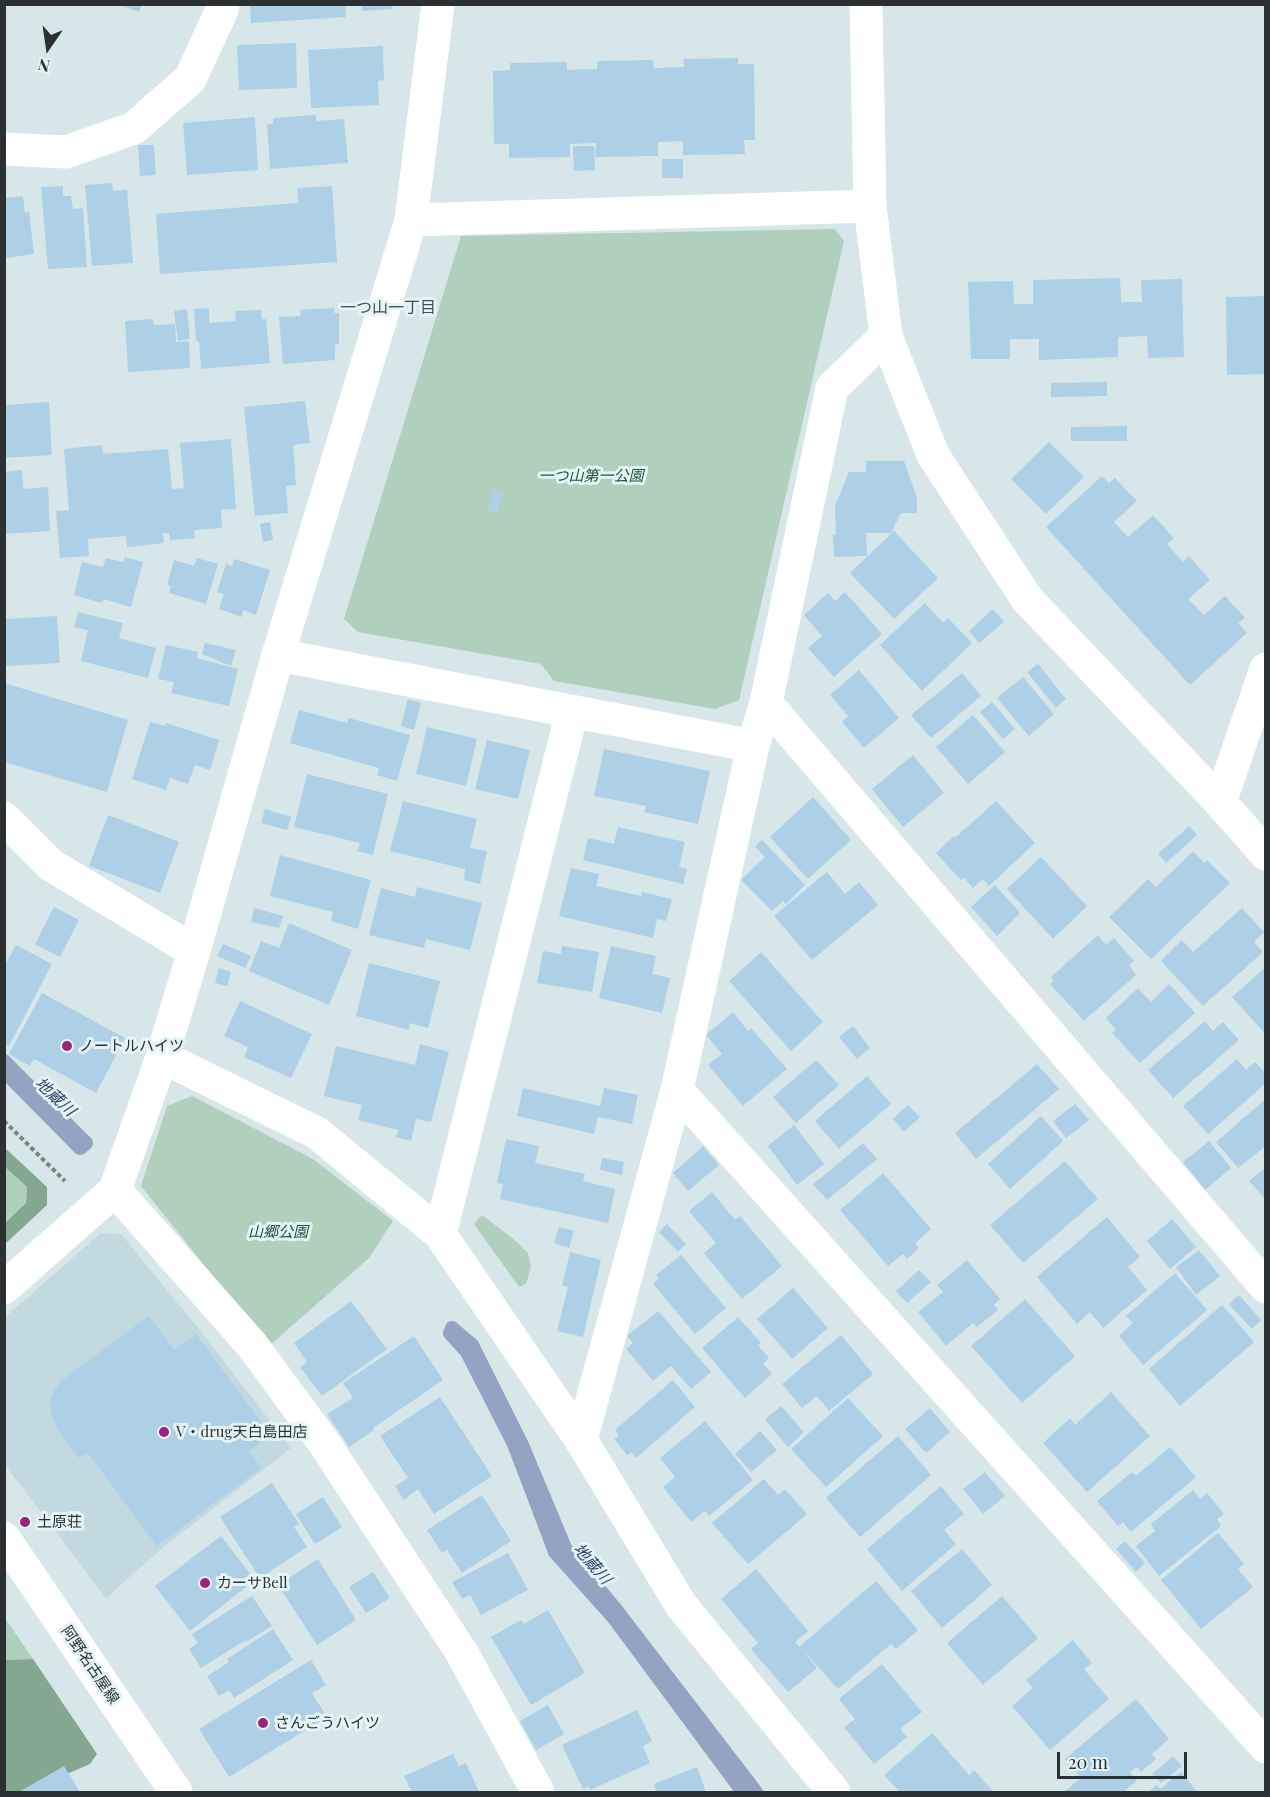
<!DOCTYPE html>
<html>
<head>
<meta charset="utf-8">
<style>
	body { margin:0 }
	#map { position:relative; width:1270px; height:1797px; overflow:hidden; background:#d7e6e9; font-family:"Playfair Display",serif }
	canvas { display:block }
	.frame { position:absolute; inset:0; border:6px solid #2b3032; pointer-events:none }
	.north { position:absolute; left:18px; top:18px; width:60px; height:60px; -webkit-text-stroke:4px #e4f4f7; paint-order:stroke; rotate:193deg; font-size:16px; font-weight:700; line-height:24px; text-align:center; color:#2b3032 }
	.north::after { content:''; display:block; margin:auto; width:21px; height:27px; background:#2b3032; clip-path:polygon(50% 0,100% 100%,50% 72%,0 100%) }
	.scale { position:absolute; left:1057px; top:1752px; width:130px; height:27px; box-sizing:border-box; border:3px solid #2b3032; border-top:0; padding-left:8px; font-size:18px; line-height:21px; white-space:nowrap; color:#2b3032; -webkit-text-stroke:4px #e4f4f7; paint-order:stroke }
</style>
</head>
<body>
<div id="map">
<canvas width="1270" height="1797"></canvas>
<div class="frame"></div>
<div class="north">N</div>
<div class="scale">20 m</div>
</div>
<script>
const ctx = document.querySelector('canvas').getContext('2d');
ctx.lineJoin = 'round';
function paint(path, color) { ctx.fillStyle = color; ctx.fill(path, 'evenodd'); }
const toPath = rows => new Path2D(rows.map(r => 'M' + r).join(''));
function stroke(path, color, width, dash) { ctx.strokeStyle = color; ctx.lineWidth = width; ctx.lineCap = dash ? 'butt' : 'round'; ctx.setLineDash(dash || []); ctx.stroke(path); }
function drawText(font, color, halo, rows, align = 'center') {
  ctx.font = font + ' "Playfair Display","Noto Sans JP",serif'; ctx.lineWidth = 6; ctx.setLineDash([]); ctx.textBaseline = 'middle'; ctx.strokeStyle = halo; ctx.fillStyle = color; for (const [text, x, y, turn = 0] of rows) {
    ctx.save(); ctx.translate(x, y); ctx.rotate((+turn || 0) * Math.PI / 180); ctx.textAlign = isNaN(turn) ? turn : align; if (halo) ctx.strokeText(text, 0, 0); ctx.fillText(text, 0, 0); ctx.restore();
  }
}
const built = toPath([
	[101,1233,121,1234,198,1328,291,1448,161,1549,106,1598,5,1465,4,1318]
]);
const green = toPath([
	[835,229,844,241,739,700,715,709,554,681,541,664,358,632,344,619,461,236],
	[192,1096,313,1159,393,1221,369,1258,269,1346,141,1186,167,1106],
	[5,1167,27,1187,26,1203,5,1223],
	[482,1215,516,1241,528,1253,531,1267,526,1284,519,1287,474,1224],
	[5,1618,33,1659,5,1660]
]);
const forest = toPath([
	[5,1148,47,1187,47,1205,5,1244,5,1223,26,1203,27,1187,5,1167],
	[33,1659,97,1754,90,1764,25,1792,5,1792,4,1660]
]);
const stream = toPath([
	[4,1061,86,1143,80,1148,4,1071],
	[743,1792,614,1618,555,1552,514,1444,467,1352,450,1333,452,1328,472,1345,522,1445,565,1548,617,1611,756,1792]
]);
const building = toPath([
	[118,4,142,4,139,12],
	[250,4,345,4,346,17,251,23],
	[362,4,392,4,392,9,362,11],
	[296,43,297,88,239,90,237,45],
	[383,46,384,80,378,81,379,105,311,108,308,50],
	[738,58,738,64,754,64,755,140,744,140,745,154,683,155,683,141,658,142,658,156,595,157,596,143,570,144,570,157,509,158,509,144,494,144,493,71,510,70,510,63,567,62,567,70,597,69,597,61,653,60,654,68,684,67,683,59],
	[316,115,316,121,344,119,348,163,270,169,267,124,273,124,273,118],
	[255,117,258,170,187,175,183,123],
	[138,145,154,145,156,175,140,176],
	[573,146,594,146,595,170,574,171],
	[662,159,683,159,683,178,662,178],
	[112,183,113,191,127,190,133,263,92,266,85,185],
	[63,186,63,196,71,196,73,209,83,208,87,267,48,269,41,187],
	[332,186,337,262,160,274,156,214,298,203,297,188],
	[23,196,25,213,29,212,34,254,6,258,4,198],
	[1120,278,1121,302,1142,302,1141,280,1182,279,1184,357,1148,358,1147,336,1118,337,1118,357,1039,360,1039,339,1010,339,1010,359,971,359,968,282,1013,281,1014,304,1033,304,1033,280],
	[1266,296,1266,374,1227,375,1226,297],
	[209,308,209,323,236,321,235,311,261,310,262,319,266,319,270,363,201,369,199,341,196,341,194,309],
	[334,308,334,313,339,313,339,344,335,345,335,360,283,364,279,317,301,316,300,310],
	[187,309,190,339,178,341,174,311],
	[153,319,154,325,175,324,176,342,189,341,190,368,128,372,125,321],
	[1107,382,1107,396,1051,397,1051,383],
	[305,401,310,443,293,445,296,485,286,486,288,513,255,516,244,407],
	[49,402,52,455,4,458,4,405],
	[1127,426,1127,441,1071,441,1071,427],
	[231,439,236,509,221,510,222,528,194,530,195,538,170,540,169,533,163,533,164,543,127,547,126,536,88,539,89,556,60,558,56,511,69,510,64,449,102,445,103,454,168,449,172,489,184,488,180,443],
	[1049,442,1084,477,1046,514,1011,479],
	[866,461,904,461,917,498,917,513,901,513,891,533,866,533,867,556,834,557,833,535,836,535,835,506,849,472,866,472],
	[22,470,23,489,48,487,50,531,4,534,4,472],
	[1102,476,1109,483,1115,478,1137,501,1114,522,1128,537,1153,515,1174,538,1167,544,1183,562,1189,556,1210,580,1188,599,1204,615,1225,596,1245,618,1238,623,1247,633,1190,685,1046,527],
	[493,491,502,494,497,513,487,510],
	[270,522,273,540,263,542,260,524],
	[894,531,938,578,894,619,850,573],
	[125,557,143,562,131,607,103,599,102,603,74,595,82,562,103,567,106,558,123,562],
	[197,558,218,564,206,604,169,593,171,586,167,585,174,560,194,566],
	[234,559,270,570,256,615,243,610,242,617,219,609,224,594,217,592,226,564,232,566],
	[845,592,882,634,834,677,808,648,822,636,804,615,828,593,835,601],
	[925,603,943,623,948,618,972,643,922,691,880,645],
	[993,609,1004,622,979,643,969,631],
	[78,612,123,623,119,638,156,648,148,678,81,661,88,630,74,627],
	[57,616,60,663,4,666,4,619],
	[205,643,236,650,231,666,202,654],
	[166,645,198,652,197,658,238,669,229,706,171,693,174,682,158,679],
	[1038,664,1066,699,1056,708,1027,672],
	[859,670,899,718,864,748,842,722,848,716,830,695],
	[962,673,981,696,931,738,911,715],
	[1023,677,1054,714,1029,736,997,698],
	[4,683,128,720,107,792,4,762],
	[408,699,421,703,414,730,401,726],
	[992,702,1015,729,1003,739,980,712],
	[299,710,347,723,349,718,410,735,397,781,377,775,379,768,290,743],
	[973,715,1005,752,968,784,936,747],
	[150,722,165,726,166,723,219,740,210,770,195,765,188,784,170,778,166,790,132,779],
	[427,727,477,739,466,786,416,774],
	[487,740,530,750,518,799,475,789],
	[604,749,710,771,698,824,644,812,646,806,594,796],
	[913,755,944,793,903,827,872,789],
	[307,774,388,794,373,855,357,851,360,843,294,827],
	[813,797,851,840,808,879,770,837],
	[403,801,477,819,470,848,487,851,480,884,464,880,465,869,390,851],
	[996,801,1035,843,989,886,983,879,973,888,964,878,961,880,936,853,954,836,956,837],
	[265,809,291,817,287,830,261,823],
	[108,815,179,842,160,893,89,866],
	[1189,826,1197,835,1166,863,1158,854],
	[618,827,685,842,679,867,687,869,683,884,583,860,588,838,614,844],
	[762,840,805,885,786,904,783,901,772,911,741,880,765,857,755,846],
	[1193,851,1204,863,1207,860,1230,883,1151,959,1109,917,1148,879,1156,887],
	[280,855,371,880,358,929,331,921,333,912,270,896],
	[1041,857,1087,906,1053,939,1007,889],
	[571,868,599,874,596,886,641,896,642,892,672,899,666,921,657,919,653,938,559,916],
	[827,872,845,894,859,882,878,905,812,960,774,916],
	[995,885,1020,913,997,936,971,907],
	[417,887,482,903,470,950,426,939,424,948,369,935,381,888,415,897],
	[54,907,79,920,60,957,35,944],
	[254,908,283,916,279,928,251,922],
	[1242,908,1264,932,1254,942,1263,952,1203,1006,1161,961,1182,940,1193,952],
	[289,923,352,950,329,1005,249,971,261,941,279,948],
	[1098,935,1106,945,1114,938,1134,961,1129,965,1136,975,1084,1021,1050,984,1054,981,1051,977],
	[223,944,251,956,245,968,217,956],
	[16,945,52,964,9,1046,5,1044,5,962,6,963],
	[562,946,599,952,592,992,537,983,543,951,561,954],
	[611,946,656,956,652,974,670,978,662,1013,599,998],
	[761,952,823,1022,791,1051,729,981],
	[369,963,440,981,428,1028,410,1023,409,1030,356,1016],
	[1266,967,1266,1035,1232,997],
	[219,968,231,972,227,986,215,983],
	[1169,984,1195,1013,1140,1063,1112,1033,1116,1030,1106,1018,1138,988,1151,1002],
	[42,993,125,1038,96,1093,34,1059,30,1066,9,1054],
	[240,1001,312,1034,291,1078,244,1057,248,1047,224,1036],
	[733,1012,748,1031,751,1028,787,1069,743,1106,708,1065,722,1054,706,1035],
	[1205,1021,1213,1031,1223,1022,1239,1040,1173,1098,1148,1070],
	[853,1026,870,1048,857,1059,839,1037],
	[420,1044,449,1052,431,1122,416,1119,411,1141,396,1137,398,1130,358,1120,362,1105,324,1096,336,1046,415,1065],
	[1237,1059,1246,1070,1255,1062,1266,1074,1266,1083,1208,1134,1183,1106],
	[816,1060,839,1085,796,1123,773,1097],
	[1037,1064,1059,1089,976,1159,955,1133],
	[867,1076,891,1104,839,1149,815,1121],
	[523,1088,600,1106,604,1088,638,1095,632,1124,598,1117,594,1134,517,1116],
	[1266,1099,1266,1146,1238,1168,1216,1142],
	[1075,1104,1089,1120,1066,1138,1053,1121],
	[908,1105,920,1117,904,1132,893,1119],
	[1041,1116,1063,1141,1010,1189,988,1164],
	[794,1125,824,1164,797,1185,768,1146],
	[506,1139,539,1146,535,1163,585,1174,583,1181,615,1189,608,1223,500,1199,503,1184,497,1183],
	[1209,1141,1231,1168,1205,1190,1183,1162],
	[863,1143,877,1159,827,1200,813,1184],
	[703,1146,719,1165,688,1191,673,1173],
	[602,1158,624,1162,622,1175,600,1170],
	[1065,1161,1098,1199,1023,1263,990,1225],
	[1266,1167,1266,1200,1249,1181],
	[883,1173,931,1229,915,1243,919,1248,907,1259,903,1254,888,1266,840,1210],
	[712,1192,735,1220,740,1216,782,1266,742,1299,704,1253,716,1243,689,1211],
	[1107,1217,1140,1257,1128,1267,1147,1290,1103,1328,1090,1312,1077,1324,1037,1277],
	[1172,1219,1196,1247,1170,1269,1147,1241],
	[667,1224,686,1244,678,1252,659,1232],
	[559,1227,574,1231,569,1248,554,1243],
	[1199,1250,1220,1276,1196,1295,1176,1267],
	[570,1252,601,1260,583,1337,557,1331,568,1287,562,1286],
	[681,1255,726,1308,695,1334,653,1284,659,1279,656,1275],
	[967,1260,1000,1299,994,1305,998,1310,977,1327,973,1323,946,1346,918,1312,943,1292,937,1285],
	[919,1270,931,1282,907,1303,896,1291],
	[1175,1273,1207,1310,1143,1365,1119,1336,1133,1323,1126,1316],
	[793,1288,828,1328,792,1359,757,1319],
	[1239,1295,1261,1320,1252,1329,1229,1304],
	[1025,1299,1075,1356,1022,1403,971,1346],
	[351,1301,387,1349,322,1396,300,1367,307,1362,294,1343],
	[1222,1305,1254,1342,1180,1406,1149,1369],
	[658,1311,711,1372,691,1389,671,1366,653,1381,626,1349,633,1343,627,1336],
	[149,1316,174,1350,196,1334,271,1435,249,1451,261,1468,157,1546,88,1453,79,1458,57,1428,52,1417,50,1404,54,1391,62,1380],
	[738,1317,761,1343,758,1345,769,1358,763,1364,772,1374,745,1398,702,1348],
	[841,1335,873,1374,829,1411,817,1396,802,1408,782,1384],
	[414,1336,443,1380,373,1428,374,1430,349,1447,327,1414,353,1398,343,1383],
	[673,1380,695,1407,636,1458,631,1452,627,1455,614,1439,619,1436,615,1430],
	[1111,1392,1150,1436,1087,1492,1043,1443,1070,1418,1075,1425],
	[440,1397,492,1476,434,1514,418,1489,404,1500,395,1486,408,1478,380,1436],
	[848,1398,883,1436,826,1487,791,1449],
	[781,1406,804,1432,788,1447,765,1420],
	[930,1408,950,1432,926,1453,905,1429],
	[705,1421,753,1480,709,1516,705,1511,691,1522,663,1487,675,1477,660,1458],
	[760,1431,777,1450,751,1472,735,1454],
	[898,1436,931,1475,860,1537,826,1498],
	[1170,1447,1196,1477,1131,1532,1123,1522,1118,1526,1097,1501,1132,1472,1136,1476],
	[985,1472,1005,1496,983,1514,963,1489],
	[764,1479,778,1495,785,1489,807,1514,748,1564,712,1523],
	[272,1483,299,1524,294,1527,307,1547,260,1578,220,1517],
	[941,1486,964,1514,944,1530,956,1544,902,1591,867,1549],
	[1193,1490,1200,1499,1207,1493,1224,1514,1217,1519,1221,1526,1159,1576,1136,1546,1155,1531,1151,1524],
	[482,1495,511,1541,462,1573,447,1550,442,1553,427,1530],
	[323,1497,342,1527,315,1544,296,1514],
	[1218,1533,1244,1564,1238,1569,1253,1587,1201,1629,1161,1580],
	[221,1536,255,1580,190,1631,155,1586],
	[1125,1541,1145,1563,1136,1572,1116,1549],
	[962,1549,992,1585,942,1628,911,1591],
	[508,1553,528,1590,481,1615,470,1595,462,1599,452,1582],
	[318,1559,356,1620,317,1645,278,1585],
	[756,1569,808,1631,795,1642,799,1647,876,1581,918,1630,896,1649,891,1644,838,1689,802,1649,817,1668,788,1692,751,1649,758,1643,721,1599],
	[373,1572,390,1598,366,1613,349,1587],
	[252,1596,272,1626,246,1642,244,1641,201,1668,189,1649,198,1643,192,1634],
	[1002,1596,1038,1638,983,1685,947,1643],
	[548,1610,585,1673,531,1705,491,1637,521,1620,524,1624],
	[273,1629,293,1660,234,1698,229,1690,219,1696,207,1676,229,1662,227,1659],
	[1073,1640,1092,1663,1084,1669,1109,1699,1050,1750,1012,1706,1033,1688,1026,1680],
	[311,1660,326,1685,312,1693,327,1717,229,1777,199,1729],
	[882,1664,922,1712,900,1729,907,1737,874,1764,844,1727,855,1719,839,1699],
	[1136,1699,1169,1739,1152,1754,1156,1759,1141,1772,1137,1767,1130,1772,1137,1781,1123,1792,1064,1792,1081,1778,1065,1759],
	[548,1705,564,1734,536,1750,520,1721],
	[637,1710,652,1741,643,1746,650,1763,590,1790,588,1786,583,1789,562,1745],
	[932,1733,969,1775,974,1770,994,1792,900,1792,884,1775],
	[453,1754,459,1766,466,1763,479,1792,412,1792,404,1776],
	[1173,1756,1182,1766,1161,1783,1152,1774],
	[64,1766,80,1792,19,1792],
	[697,1767,706,1792,657,1792,654,1784],
	[1181,1772,1197,1792,1148,1792,1157,1785,1160,1789]
]);
const path = toPath([
	[4,1121,65,1181]
]);
const minor = toPath([
	[4,149,66,152,134,128,190,79,222,10,223,4],
	[411,220,870,206],
	[278,655,753,746],
	[766,703,1266,1287],
	[1220,802,1266,669],
	[4,818,51,865,194,951],
	[162,1057,317,1133,440,1234,581,1440,681,1605,834,1792],
	[677,1090,1266,1747],
	[115,1190,252,1345,324,1443,462,1653,538,1792],
	[440,1234,572,712],
	[4,1288,115,1190,162,1057,194,951,278,655,411,220,438,4],
	[581,1440,677,1090,753,746,766,703,832,388,886,336]
]);
const tertiary = toPath([
	[866,4,870,206,886,336,933,455,1027,599,1220,802,1266,854]
]);
const secondary = toPath([
	[4,1538,176,1792]
]);
const markers = [
	[67,1046,6,"#9a237d"],
	[164,1432,6,"#9a237d"],
	[25,1522,6,"#9a237d"],
	[205,1583,6,"#9a237d"],
	[263,1723,6,"#9a237d"]
];
const parkNames = [
	["一つ山第一公園",591,476],
	["山郷公園",278,1232]
];
const poiNames = [
	["ノートルハイツ",79,1046],
	["V・drug天白島田店",176,1432],
	["土原荘",37,1522],
	["カーサBell",217,1583],
	["さんごうハイツ",275,1723]
];
const streetNames = [
	["阿野名古屋線",90,1665,56]
];
const neighbourhoodNames = [
	["一つ山一丁目",388,308]
];
const waterNames = [
	["地蔵川",55,1097,43],
	["地蔵川",592,1564,49]
];
paint(built, '#c2dadf');
paint(green, '#b0cfbc');
paint(forest, '#85a792');
stroke(stream, '#93a4c2', 14);
paint(building, '#add0e6');
stroke(path, '#7a8486', 4, [4.5, 3]);
stroke(minor, '#fff', 33);
stroke(tertiary, '#fff', 33);
stroke(secondary, '#fff', 33);
for (const [x, y, r, color] of markers) { const dot = new Path2D(); dot.arc(x, y, r, 0, 2 * Math.PI); ctx.fillStyle = color; ctx.fill(dot); stroke(dot, '#e4f4f7', 2); }
drawText('italic 15px', '#195437', '#e4f4f7', parkNames);
drawText('15px', '#2b3032', '#e4f4f7', poiNames, 'left');
drawText('15px', '#2b3032', '#e4f4f7', streetNames);
drawText('16px', '#435053', '#e4f4f7', neighbourhoodNames);
drawText('italic 16px', '#2b426c', '#e4f4f7', waterNames);
</script>
</body>
</html>
